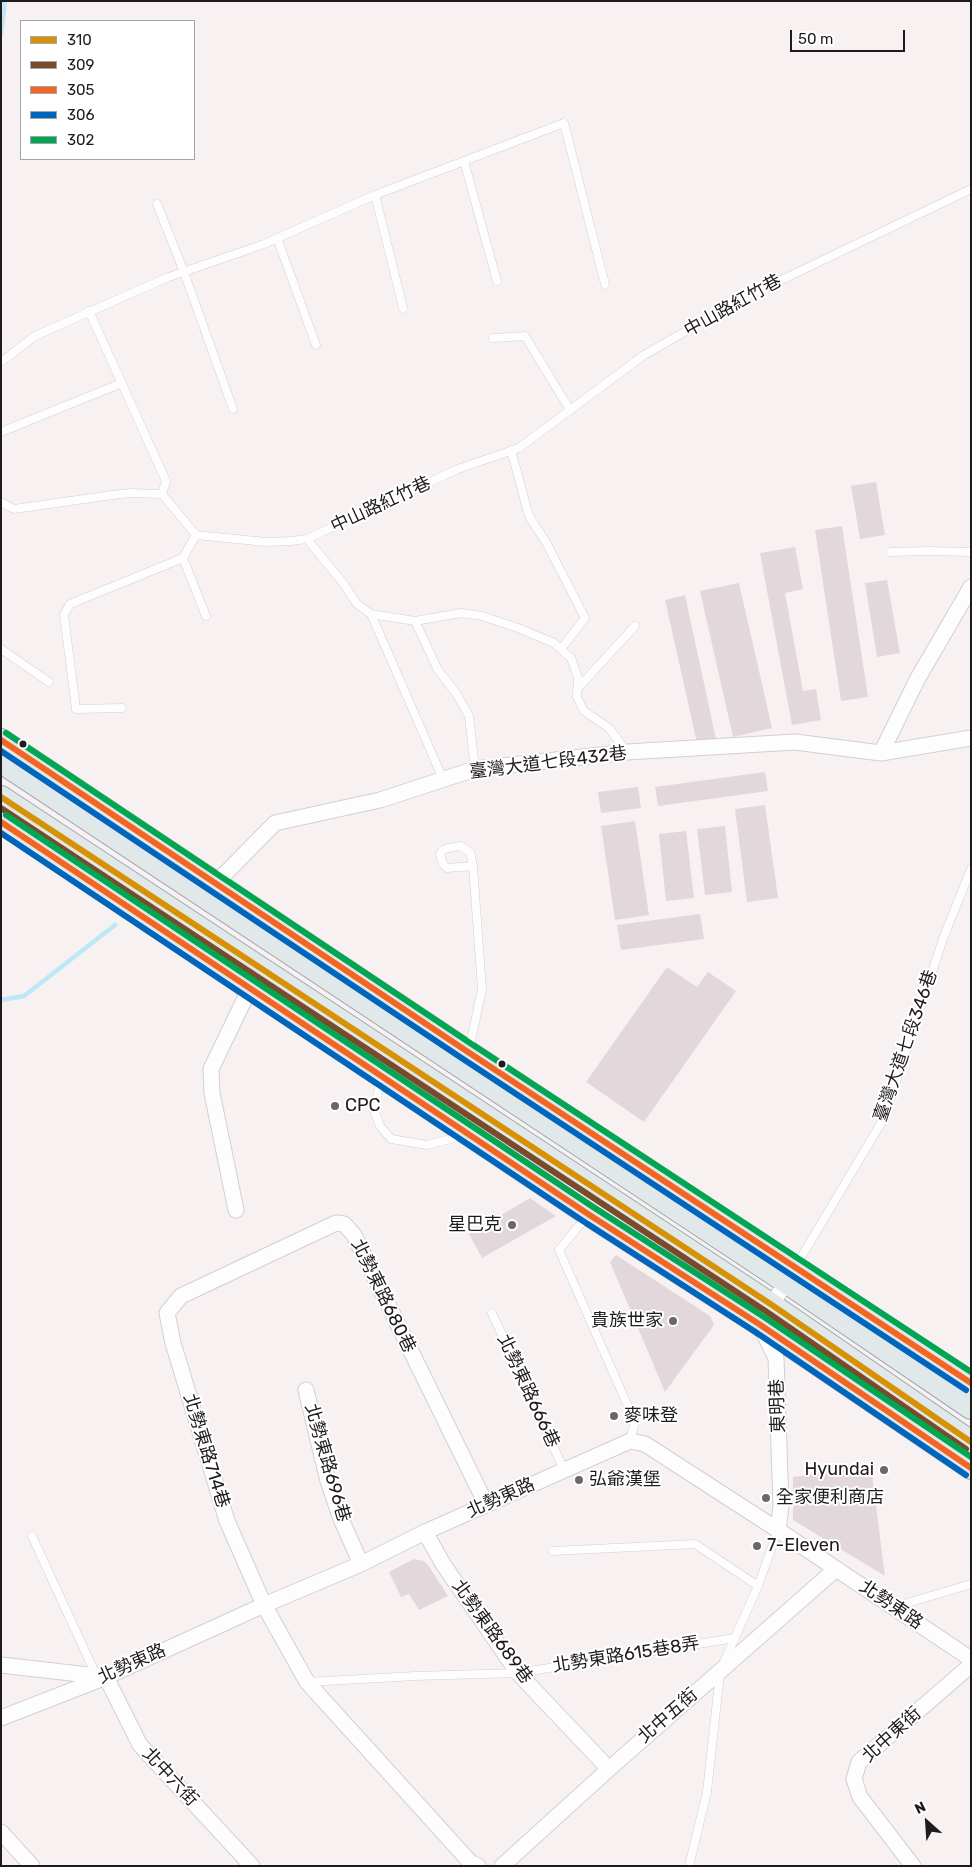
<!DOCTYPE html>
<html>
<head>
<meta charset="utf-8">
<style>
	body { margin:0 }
	#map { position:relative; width:972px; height:1867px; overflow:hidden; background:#f7f1f2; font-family:Rubik,sans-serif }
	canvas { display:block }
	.frame { position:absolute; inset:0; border:2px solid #1f1b1c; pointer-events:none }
	.legend { position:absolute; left:20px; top:20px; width:175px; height:140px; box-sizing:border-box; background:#fff; border:1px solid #a5a4a4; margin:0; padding:6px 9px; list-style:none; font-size:15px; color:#1f1b1c }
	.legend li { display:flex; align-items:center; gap:10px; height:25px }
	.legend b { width:25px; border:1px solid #a5a4a4 }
	.north { position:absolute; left:902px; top:1797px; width:50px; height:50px; -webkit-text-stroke:4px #fff; paint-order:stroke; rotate:334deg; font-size:14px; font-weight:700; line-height:20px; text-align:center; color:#1f1b1c }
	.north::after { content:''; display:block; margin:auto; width:18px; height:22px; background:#1f1b1c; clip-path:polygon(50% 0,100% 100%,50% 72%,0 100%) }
	.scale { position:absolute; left:790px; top:30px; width:115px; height:22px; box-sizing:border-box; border:2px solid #1f1b1c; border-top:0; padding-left:6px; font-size:15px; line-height:18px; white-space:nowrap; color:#1f1b1c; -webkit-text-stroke:4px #fff; paint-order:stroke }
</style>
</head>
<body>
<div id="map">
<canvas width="972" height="1867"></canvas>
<div class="frame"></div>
<ul class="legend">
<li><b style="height:6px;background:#d79104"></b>310</li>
<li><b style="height:6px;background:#7a4b2a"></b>309</li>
<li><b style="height:6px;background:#f26522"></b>305</li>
<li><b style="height:6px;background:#0065bd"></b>306</li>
<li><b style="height:6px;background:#00a651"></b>302</li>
</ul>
<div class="north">N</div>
<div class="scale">50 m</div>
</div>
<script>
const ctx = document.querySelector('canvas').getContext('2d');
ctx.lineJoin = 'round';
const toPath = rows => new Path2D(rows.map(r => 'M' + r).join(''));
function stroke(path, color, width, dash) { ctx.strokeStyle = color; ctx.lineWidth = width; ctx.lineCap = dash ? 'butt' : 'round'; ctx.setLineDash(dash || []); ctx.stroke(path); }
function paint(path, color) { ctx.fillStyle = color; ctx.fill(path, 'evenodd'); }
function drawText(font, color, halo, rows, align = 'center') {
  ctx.font = font + ' Rubik,"Noto Sans TC",sans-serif'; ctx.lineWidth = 4; ctx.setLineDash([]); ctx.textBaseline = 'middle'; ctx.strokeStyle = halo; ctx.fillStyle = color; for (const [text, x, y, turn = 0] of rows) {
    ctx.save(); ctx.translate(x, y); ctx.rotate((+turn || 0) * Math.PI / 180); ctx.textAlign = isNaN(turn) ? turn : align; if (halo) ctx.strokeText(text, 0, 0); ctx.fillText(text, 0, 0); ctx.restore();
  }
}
const stream = toPath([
	[1,34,5,1],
	[1,1000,24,996,115,925]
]);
const building = toPath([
	[876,482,885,535,860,539,851,486],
	[842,526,868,697,841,701,815,530],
	[795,547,803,589,785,593,803,691,816,689,821,720,792,725,760,553],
	[887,580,900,653,877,657,865,583],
	[739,583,772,728,733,737,700,591],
	[685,595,716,739,697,743,665,600],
	[765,772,768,791,658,806,655,787],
	[638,787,641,808,601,813,598,792],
	[765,805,778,898,747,902,735,809],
	[635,821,649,915,615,920,601,826],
	[725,826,732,892,705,895,697,829],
	[686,831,694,898,666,901,659,834],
	[700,914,704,939,621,950,617,925],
	[667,967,697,987,708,972,736,991,644,1122,586,1082],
	[530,1198,556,1216,482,1258,469,1234],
	[616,1255,710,1316,714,1325,665,1392,610,1262],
	[864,1467,872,1475,885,1576,793,1520,793,1477],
	[414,1559,424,1561,428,1565,448,1596,419,1610,409,1594,401,1597,389,1572]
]);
const lane = toPath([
	[464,161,497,281],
	[375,195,403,308],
	[157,204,184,272,233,409],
	[277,238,316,345],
	[89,311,166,481,162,494],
	[493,338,525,336,570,410],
	[1,362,35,336,166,278,264,244,375,195,564,123,605,284],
	[1,432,122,383],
	[511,450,529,516,547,544,585,618,561,649],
	[1,502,14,509,105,496,130,493,162,494,196,535,266,542,291,541,307,539,458,469,519,448,644,355,746,297,971,189],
	[307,539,343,583,357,604,371,614,415,621,461,613,482,616,518,628,554,643,571,658,578,678,577,697,584,711,609,728,627,752],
	[891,552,928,551,971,552],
	[183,558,206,616],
	[371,614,443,779],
	[415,621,438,670,456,693,469,716,475,769],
	[1,649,49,682],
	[577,689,635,626],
	[122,708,76,709,64,615,70,604,183,558,196,535],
	[469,1050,482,989,473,866,470,852,460,846,448,848,443,850,440,854,443,864,447,868,473,866],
	[381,1079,374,1110,380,1126,391,1139,427,1145,451,1139,461,1133],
	[587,1216,559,1250,635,1422,630,1441],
	[796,1266,884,1118,944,936,971,869],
	[492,1313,564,1470],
	[32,1536,96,1675],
	[553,1551,695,1544,758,1586],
	[894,1607,971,1584],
	[724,1662,758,1586,778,1530],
	[307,1682,415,1676,518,1673,735,1638],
	[689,1866,707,1792,720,1673]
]);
const street = toPath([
	[881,753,918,678,971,587],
	[215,884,275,823,380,800,475,769,627,752,795,742,881,753,971,738],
	[236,1210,212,1093,211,1069,250,988],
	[306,1390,328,1481,341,1519,361,1564],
	[778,1530,781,1506,776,1358,759,1324,791,1275],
	[425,1532,443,1564,518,1673,609,1769],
	[1,1665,106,1677,140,1745,252,1866],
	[1,1718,106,1677,264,1605,361,1564,425,1532,630,1441,645,1444,778,1530,971,1659],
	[1,1832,32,1866],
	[478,1866,470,1862,307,1682,264,1605,227,1521,173,1343,167,1313,181,1296,336,1223,344,1224,354,1235,486,1504],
	[502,1866,609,1769,836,1569],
	[913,1866,860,1797,854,1779,859,1762,971,1665]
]);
const primary = toPath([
	[1,740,468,1052,971,1383],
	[1,762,786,1282,971,1408],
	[1,797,772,1305,971,1442],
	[1,822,588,1214,759,1324,971,1468]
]);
const bus1 = toPath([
	[1,797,772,1305,971,1442]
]);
const bus2 = toPath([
	[1,808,767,1312,966,1449]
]);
const bus3 = toPath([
	[1,740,468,1052,971,1383],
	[1,822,588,1214,759,1324,971,1468]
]);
const bus4 = toPath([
	[1,751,463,1059,966,1390],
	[1,833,583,1221,754,1331,966,1475]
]);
const bus5 = toPath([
	[6,733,473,1045,971,1372],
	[6,815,593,1207,764,1317,971,1457]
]);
const markers = [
	[23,744,4.5,"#1f1b1c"],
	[502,1064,4.5,"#1f1b1c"],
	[335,1106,5,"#6b6667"],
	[512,1225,5,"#6b6667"],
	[673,1321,5,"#6b6667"],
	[614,1416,5,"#6b6667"],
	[884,1470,5,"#6b6667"],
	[579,1480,5,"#6b6667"],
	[766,1498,5,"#6b6667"],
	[757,1546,5,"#6b6667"]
];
const streetNames = [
	["中山路紅竹巷",733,306,-29],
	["中山路紅竹巷",381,505,-25],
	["臺灣大道七段432巷",548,763,-7],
	["臺灣大道七段346巷",906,1046,-71],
	["北勢東路680巷",383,1296,64],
	["北勢東路666巷",528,1391,65],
	["東明巷",778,1406,-92],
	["北勢東路714巷",206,1451,73],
	["北勢東路696巷",327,1463,74],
	["北勢東路",501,1498,-24],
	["北勢東路",891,1605,34],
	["北勢東路689巷",492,1632,54],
	["北勢東路615巷8弄",626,1655,-9],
	["北勢東路",132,1664,-24],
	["北中五街",668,1716,-41],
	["北中東街",892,1735,-42],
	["北中六街",170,1777,47]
];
const poiNames = [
	["CPC",345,1106],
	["星巴克",502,1225,"right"],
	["貴族世家",663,1321,"right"],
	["麥味登",624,1416],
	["Hyundai",874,1470,"right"],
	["弘爺漢堡",589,1480],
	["全家便利商店",776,1498],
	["7-Eleven",767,1546]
];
stroke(stream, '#bee8f7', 4.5);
paint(building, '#e2d8db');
stroke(lane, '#d4cfd0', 9);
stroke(street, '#d4cfd0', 17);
stroke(primary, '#9ea8ac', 24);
stroke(lane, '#fefdfd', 8);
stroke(street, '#fefdfd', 15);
stroke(primary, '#e1e8ea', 22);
stroke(bus1, '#d79104', 6);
stroke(bus2, '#7a4b2a', 6);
stroke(bus3, '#f26522', 6);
stroke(bus4, '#0065bd', 6);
stroke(bus5, '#00a651', 6);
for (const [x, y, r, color] of markers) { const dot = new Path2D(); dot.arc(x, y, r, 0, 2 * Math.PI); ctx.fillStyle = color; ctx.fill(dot); stroke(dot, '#fff', 2); }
drawText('18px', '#1f1b1c', '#fff', streetNames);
drawText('18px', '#1f1b1c', '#fff', poiNames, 'left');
</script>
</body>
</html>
